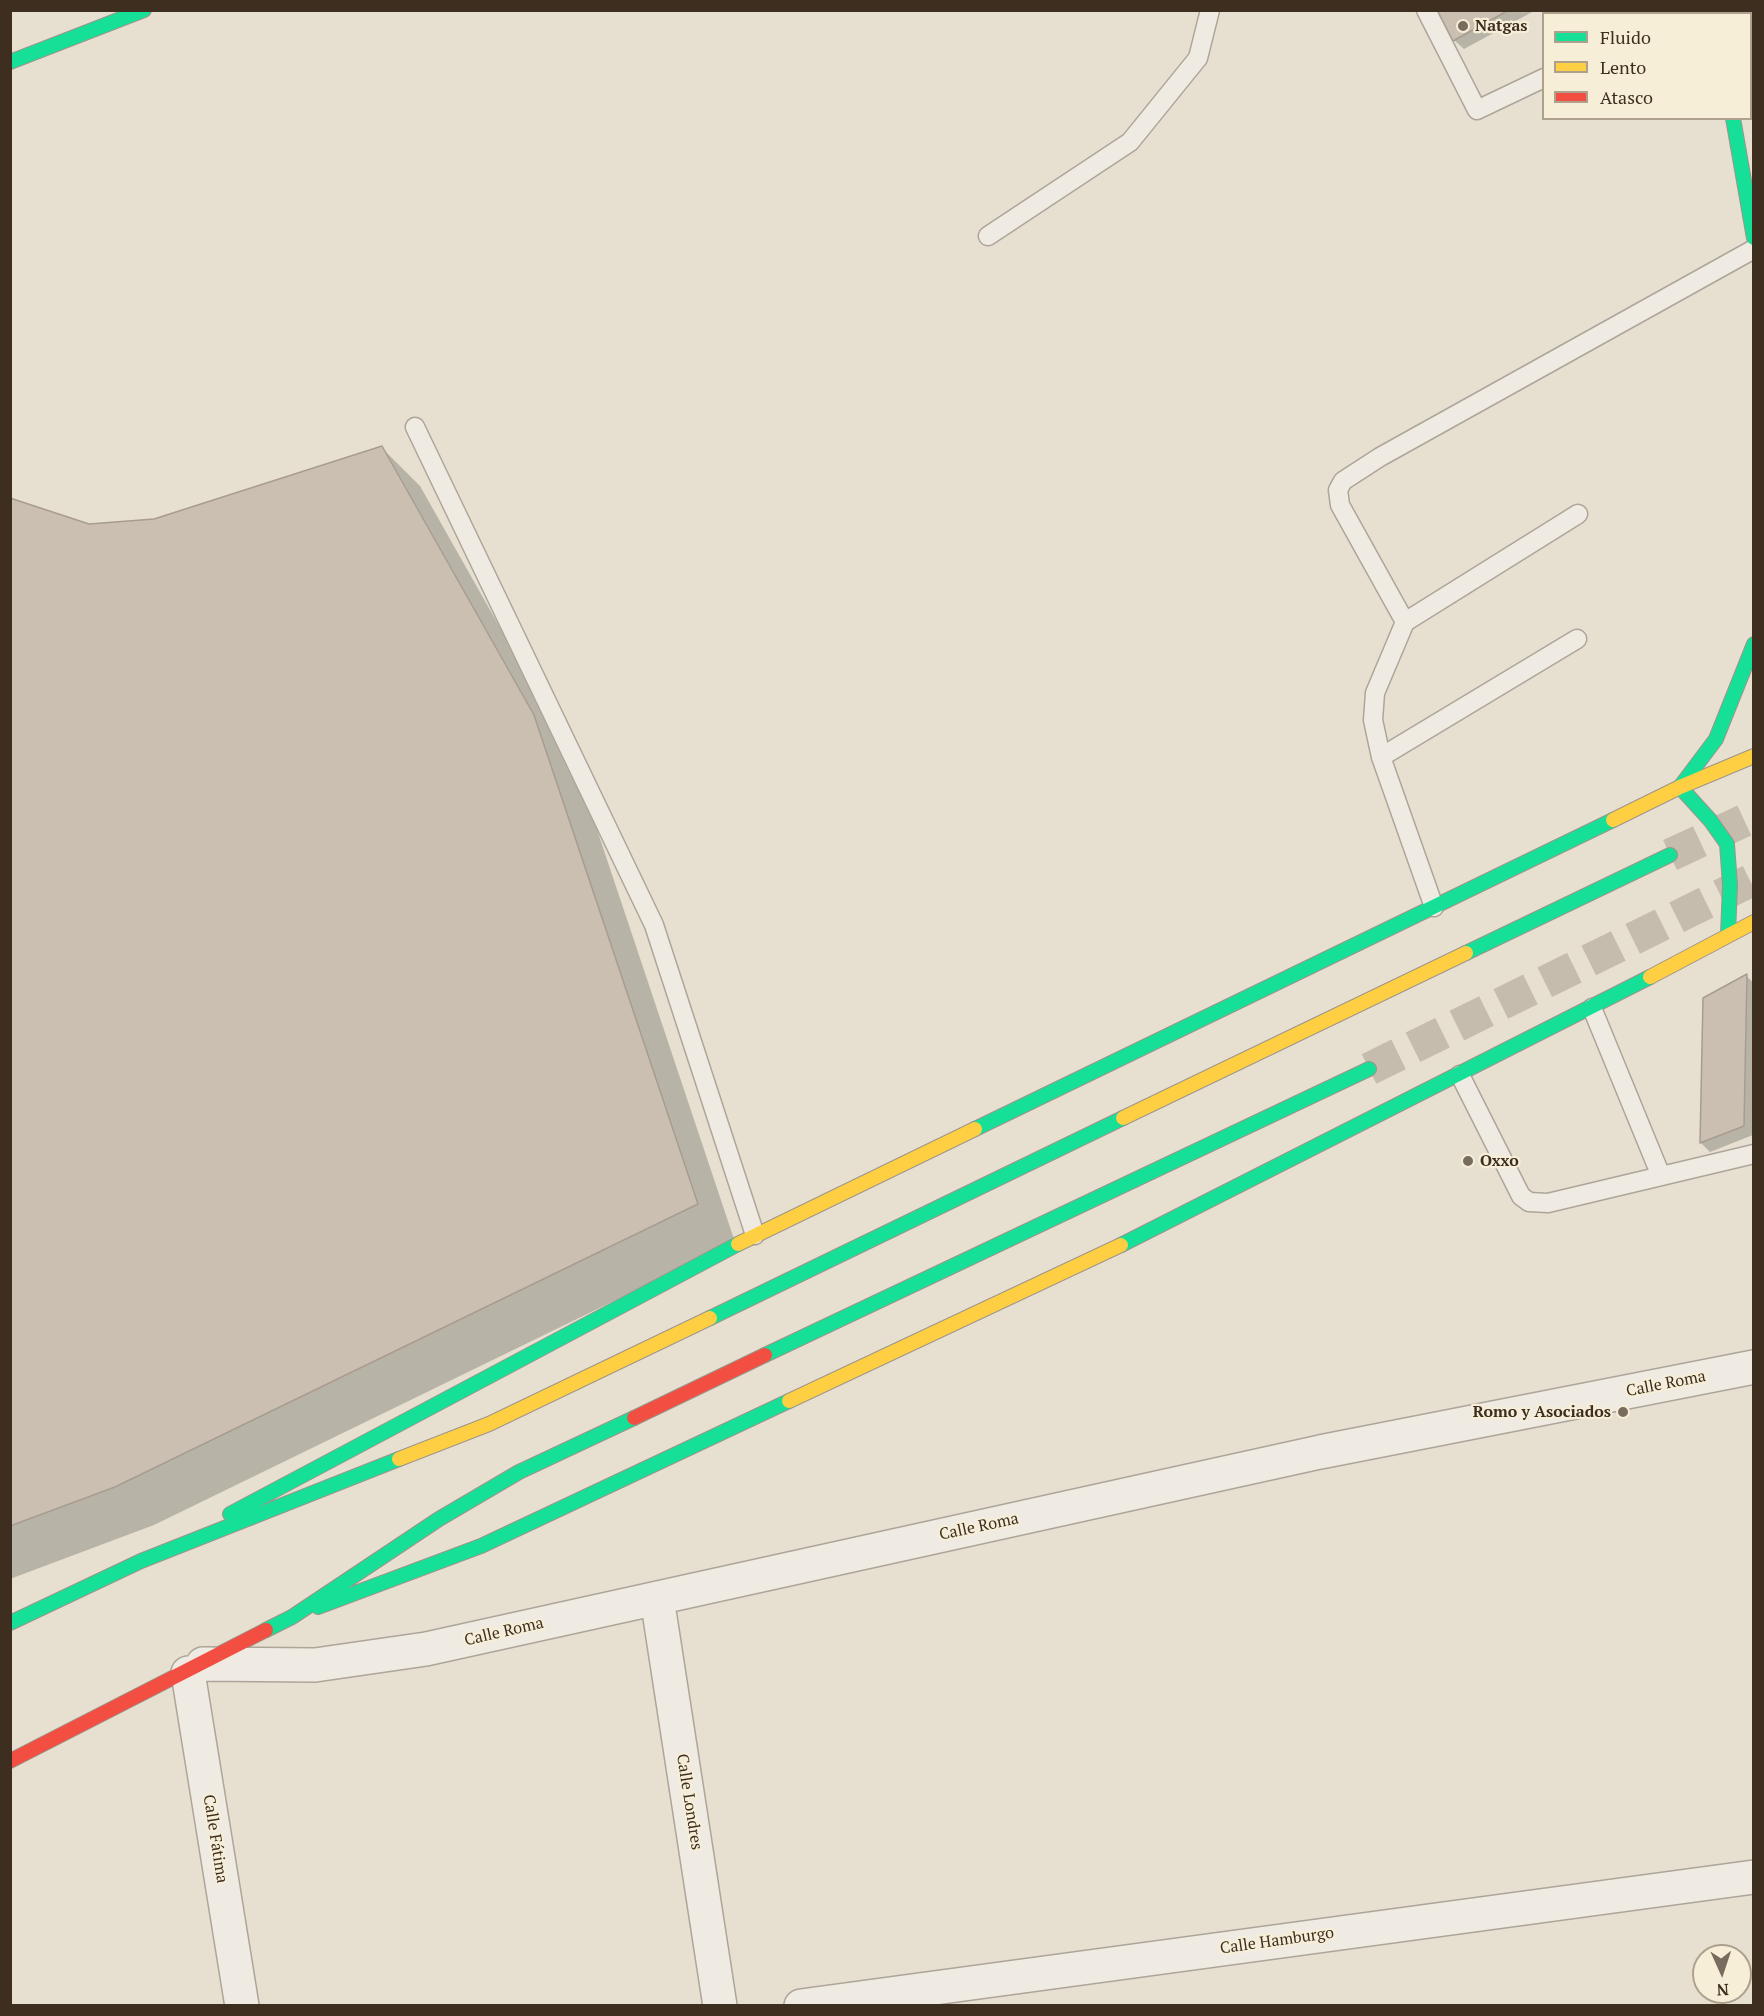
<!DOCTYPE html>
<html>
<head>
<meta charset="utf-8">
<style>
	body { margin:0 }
	#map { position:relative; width:1764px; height:2016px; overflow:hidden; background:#e7e0d1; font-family:"PT Serif",serif }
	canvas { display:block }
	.frame { position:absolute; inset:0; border:12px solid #3d2e20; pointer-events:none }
	.legend { position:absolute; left:1542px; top:12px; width:210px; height:108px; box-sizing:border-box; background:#f7eed8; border:2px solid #ada18e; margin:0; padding:8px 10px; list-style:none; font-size:18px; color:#3d2e20 }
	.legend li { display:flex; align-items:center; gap:12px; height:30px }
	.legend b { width:30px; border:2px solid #ada18e }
	.north { position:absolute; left:1692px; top:1944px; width:60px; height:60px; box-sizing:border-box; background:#f7eed8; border:2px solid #ada18e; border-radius:50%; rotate:177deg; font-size:16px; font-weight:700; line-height:24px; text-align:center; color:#3d2e20 }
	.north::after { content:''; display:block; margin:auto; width:21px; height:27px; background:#786c5e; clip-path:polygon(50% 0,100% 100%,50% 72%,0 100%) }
</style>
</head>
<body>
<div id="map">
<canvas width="1764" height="2016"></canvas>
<div class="frame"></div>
<ul class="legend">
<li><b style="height:8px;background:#16e098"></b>Fluido</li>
<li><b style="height:8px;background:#ffcf43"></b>Lento</li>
<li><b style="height:8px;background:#f24e42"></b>Atasco</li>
</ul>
<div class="north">N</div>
</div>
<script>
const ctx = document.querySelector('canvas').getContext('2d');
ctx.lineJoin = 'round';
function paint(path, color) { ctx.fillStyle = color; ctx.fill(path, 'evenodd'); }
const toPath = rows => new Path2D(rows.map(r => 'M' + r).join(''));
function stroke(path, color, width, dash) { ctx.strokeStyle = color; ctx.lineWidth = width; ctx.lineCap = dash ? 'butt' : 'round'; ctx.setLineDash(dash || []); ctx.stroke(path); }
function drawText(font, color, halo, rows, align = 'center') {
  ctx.font = font + ' "PT Serif",serif'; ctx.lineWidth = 4.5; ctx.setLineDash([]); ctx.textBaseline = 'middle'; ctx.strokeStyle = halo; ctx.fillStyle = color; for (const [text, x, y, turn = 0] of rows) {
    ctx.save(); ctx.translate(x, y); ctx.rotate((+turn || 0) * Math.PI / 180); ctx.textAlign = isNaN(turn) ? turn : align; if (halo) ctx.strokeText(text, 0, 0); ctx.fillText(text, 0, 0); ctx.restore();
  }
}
const shadow = toPath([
	[1439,10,1536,10,1464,49,1454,40],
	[382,448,420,486,572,755,735,1242,154,1525,10,1579,10,499,89,526,154,520],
	[1746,976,1754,983,1753,1135,1710,1152,1701,1143,1704,998]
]);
const building = toPath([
	[1437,10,1509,10,1453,41,1437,10],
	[382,446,534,715,698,1204,115,1487,10,1526,10,498,89,524,154,519,382,446],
	[1747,974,1744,1126,1700,1143,1703,998,1747,974]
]);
const primaryTunnel = toPath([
	[1670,855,1754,816],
	[1369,1069,1754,879]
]);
const lane = toPath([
	[1426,10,1477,110,1544,78],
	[1674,14,1680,10],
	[988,236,1130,142,1198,58,1210,10],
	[415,427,654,925,755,1235],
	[1405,622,1578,514],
	[1381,757,1577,639],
	[1434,907,1381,757,1373,720,1375,693,1405,622,1340,505,1338,490,1343,481,1380,457,1754,249],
	[1592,1008,1661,1176],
	[1460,1075,1521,1196,1529,1202,1548,1203,1754,1154]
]);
const street = toPath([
	[657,1598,720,2006],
	[203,1664,315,1665,426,1649,1320,1452,1754,1367],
	[188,1673,242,2006],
	[801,2006,1754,1877]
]);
const fast = toPath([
	[10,62,144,10],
	[1733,118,1754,238],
	[1728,934,1730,885,1727,844,1710,820,1680,787,1716,739,1754,644],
	[1466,953,1670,855],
	[975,1129,1613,820],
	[1121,1245,1650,977],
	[710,1318,1123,1118],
	[765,1355,1369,1069],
	[230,1514,738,1244],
	[318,1607,481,1546,789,1401],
	[10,1623,141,1561,399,1459],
	[266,1630,292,1617,439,1519,519,1472,634,1418]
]);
const slow = toPath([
	[1715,10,1715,14],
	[1613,820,1680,787,1754,756],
	[1650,977,1754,922],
	[1123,1118,1466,953],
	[738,1244,975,1129],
	[789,1401,1121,1245],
	[399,1459,489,1424,710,1318]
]);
const jam = toPath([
	[634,1418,765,1355],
	[10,1761,266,1630]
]);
const markers = [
	[1463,26,6,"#786c5e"],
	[1468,1161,6,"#786c5e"],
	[1623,1412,6,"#786c5e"]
];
const poiNames = [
	["Natgas",1475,26],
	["Oxxo",1480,1161],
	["Romo y Asociados",1611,1412,"right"]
];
const streetNames = [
	["Calle Roma",1666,1384,-11],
	["Calle Roma",979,1527,-12],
	["Calle Roma",504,1632,-13],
	["Calle Londres",689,1802,81],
	["Calle Fátima",215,1839,81],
	["Calle Hamburgo",1277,1941,-8]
];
paint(shadow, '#0003');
paint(building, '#cbbfb2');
stroke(building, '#a89c90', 1.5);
stroke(primaryTunnel, '#c5bcae', 33, [33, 16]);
stroke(lane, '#ada599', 21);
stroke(street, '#ada599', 36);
stroke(fast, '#9c958a', 16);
stroke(slow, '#9c958a', 16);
stroke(jam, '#9c958a', 16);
stroke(lane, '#efebe3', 18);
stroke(street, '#efebe3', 33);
stroke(fast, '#16e098', 14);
stroke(slow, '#ffcf43', 14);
stroke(jam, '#f24e42', 14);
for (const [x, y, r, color] of markers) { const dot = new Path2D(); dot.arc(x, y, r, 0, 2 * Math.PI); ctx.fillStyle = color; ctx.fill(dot); stroke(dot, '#f7eed8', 2); }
drawText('bold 16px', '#3d2e20', '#f7eed8', poiNames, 'left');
drawText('16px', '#3d2e20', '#f7eed8', streetNames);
</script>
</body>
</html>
